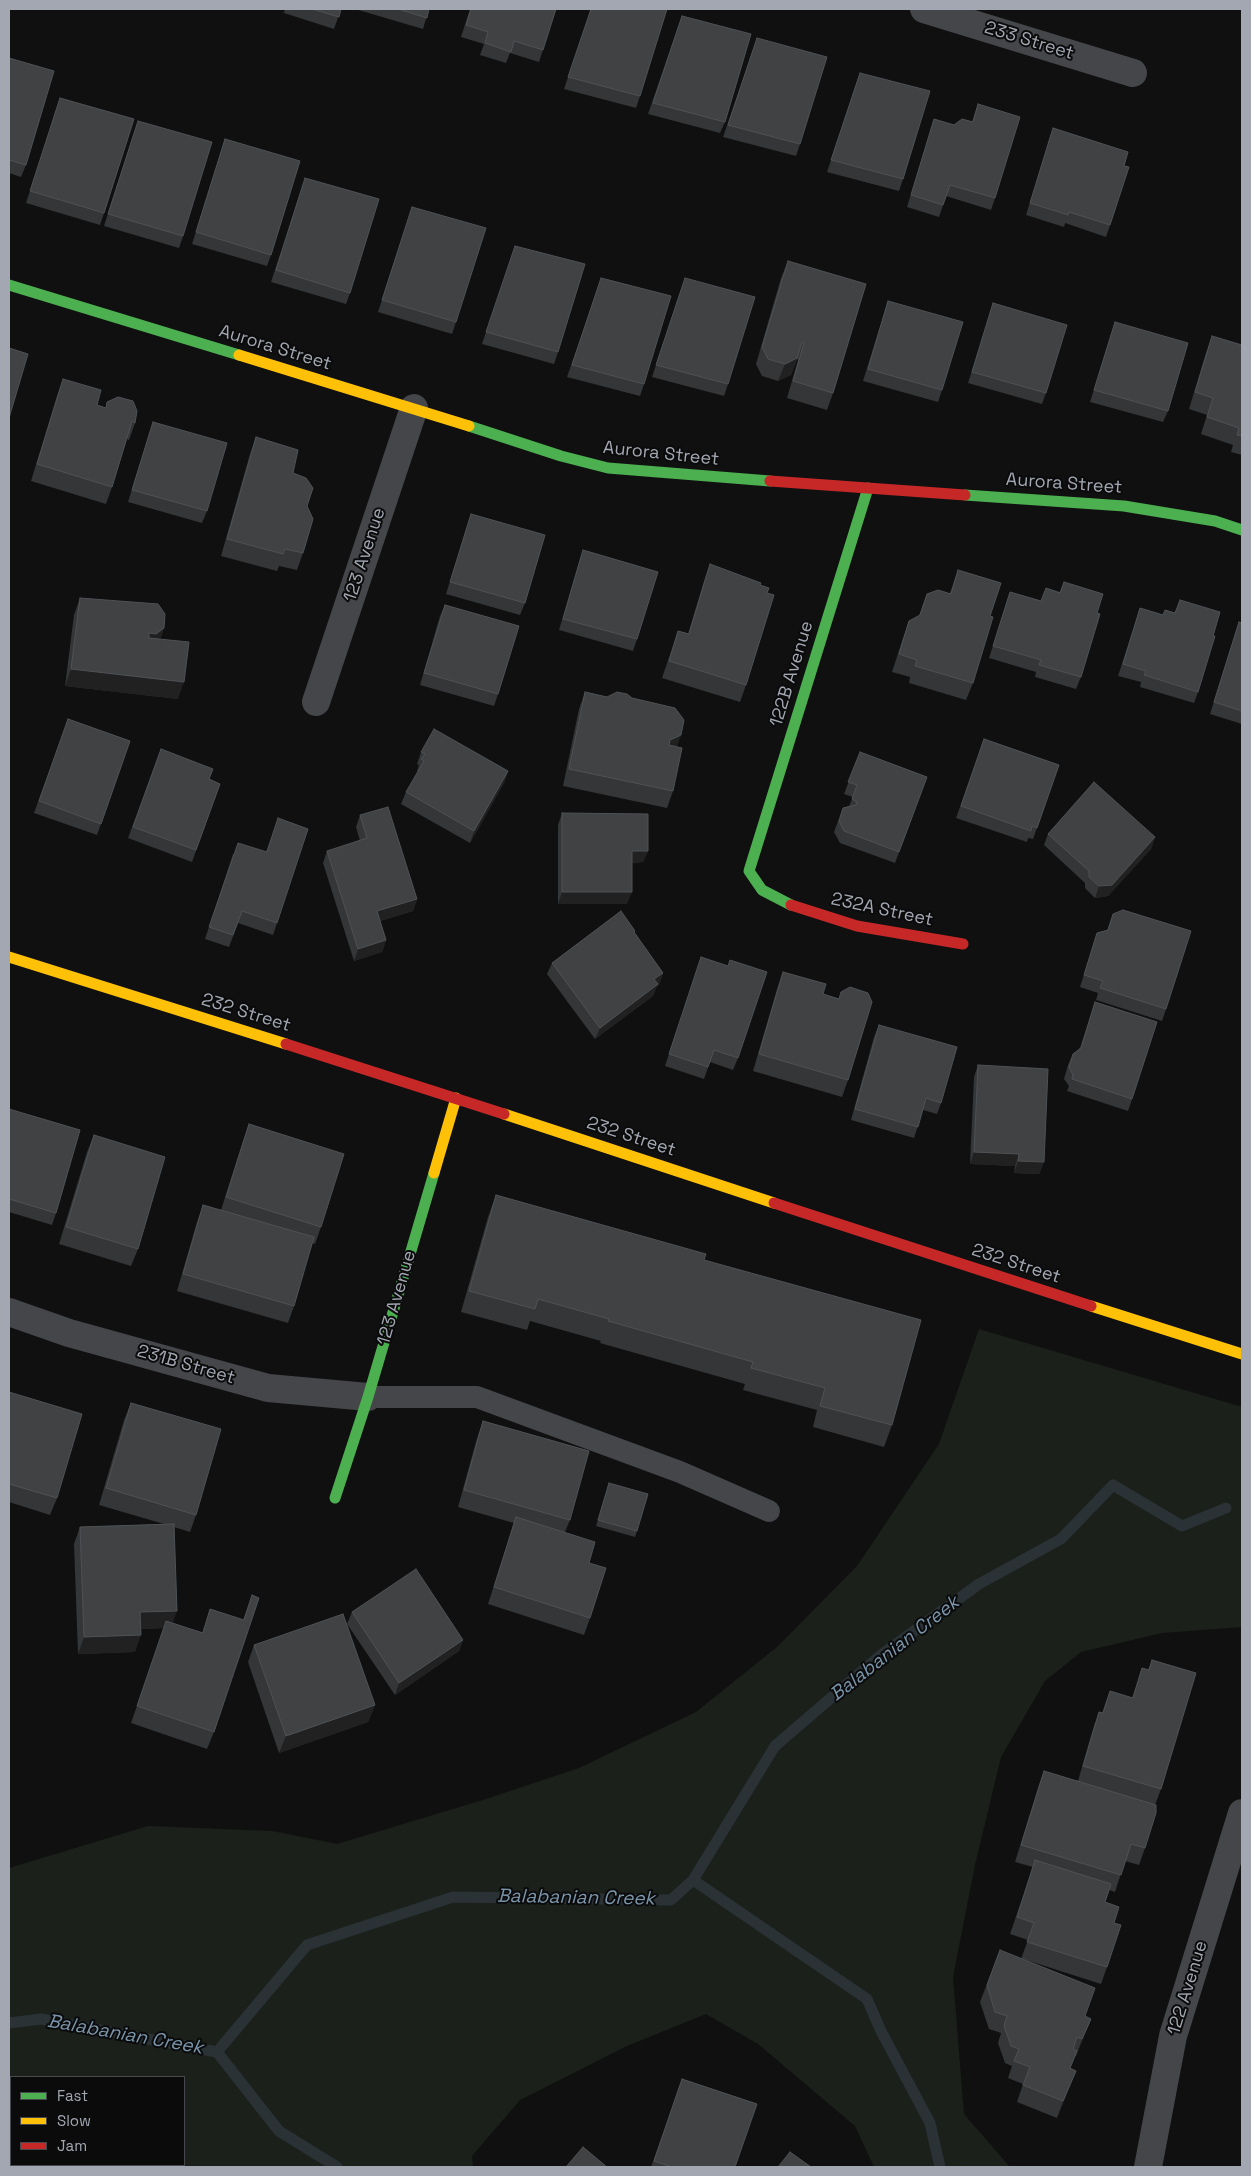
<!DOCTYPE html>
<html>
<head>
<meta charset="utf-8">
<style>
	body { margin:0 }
	#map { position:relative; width:1251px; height:2176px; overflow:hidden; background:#101011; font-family:"Space Grotesk",sans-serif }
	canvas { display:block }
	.frame { position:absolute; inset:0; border:10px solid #a2a7b1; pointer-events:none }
	.legend { position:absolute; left:10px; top:2076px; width:175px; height:90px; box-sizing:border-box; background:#0b0b0c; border:1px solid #47494e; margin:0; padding:6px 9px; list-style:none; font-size:15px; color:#a2a7b1 }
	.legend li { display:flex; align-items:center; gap:10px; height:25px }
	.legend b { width:25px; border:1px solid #47494e }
</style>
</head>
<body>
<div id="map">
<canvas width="1251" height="2176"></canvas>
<div class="frame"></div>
<ul class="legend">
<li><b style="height:6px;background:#4caf50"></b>Fast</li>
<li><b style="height:6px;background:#ffc107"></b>Slow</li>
<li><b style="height:6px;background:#c62828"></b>Jam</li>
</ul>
</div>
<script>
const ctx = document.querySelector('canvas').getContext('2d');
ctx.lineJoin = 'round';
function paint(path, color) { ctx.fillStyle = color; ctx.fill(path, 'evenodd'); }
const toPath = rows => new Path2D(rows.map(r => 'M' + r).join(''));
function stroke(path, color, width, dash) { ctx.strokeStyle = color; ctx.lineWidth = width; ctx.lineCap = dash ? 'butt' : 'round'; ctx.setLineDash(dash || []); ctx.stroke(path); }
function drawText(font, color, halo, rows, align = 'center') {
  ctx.font = font + ' "Space Grotesk",sans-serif'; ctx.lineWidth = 4; ctx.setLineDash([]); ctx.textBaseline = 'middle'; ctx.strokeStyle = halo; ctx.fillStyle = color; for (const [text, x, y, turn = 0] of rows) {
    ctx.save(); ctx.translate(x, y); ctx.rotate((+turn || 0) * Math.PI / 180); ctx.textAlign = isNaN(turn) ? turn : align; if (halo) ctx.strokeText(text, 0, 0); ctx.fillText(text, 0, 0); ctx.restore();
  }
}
const green = toPath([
	[979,1329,1242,1407,1242,1627,1162,1633,1081,1652,1045,1681,1001,1757,975,1865,953,1977,964,2114,1010,2167,874,2167,855,2126,758,2044,706,2014,627,2046,520,2100,472,2156,473,2167,9,2167,9,1868,148,1826,272,1831,337,1844,486,1799,579,1768,696,1712,777,1647,857,1566,939,1444],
	[11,2077,184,2077,184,2165,11,2165]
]);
const stream = toPath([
	[693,1880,867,1999,881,2031,930,2123,940,2167],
	[9,2023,41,2019,217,2052,307,1945,453,1897,671,1900,693,1880,775,1746,881,1655,979,1584,1061,1539,1113,1485,1182,1526,1226,1508],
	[217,2052,279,2131,337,2167]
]);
const lane = toPath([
	[368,1397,477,1397,680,1472,769,1511]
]);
const street = toPath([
	[924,9,1133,73],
	[316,702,414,408],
	[9,1312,69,1333,268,1388,368,1397],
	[1148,2167,1173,2036,1242,1813]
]);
const fast = toPath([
	[9,285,239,355],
	[469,426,561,456,608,468,770,481],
	[965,495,1124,506,1215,521,1242,530],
	[791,905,762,890,749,871,868,488],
	[335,1498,368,1397,434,1173]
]);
const slow = toPath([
	[239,355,469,426],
	[9,957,286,1044],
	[504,1114,774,1203],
	[434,1173,456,1098],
	[1091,1306,1242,1354]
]);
const jam = toPath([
	[770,481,965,495],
	[791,905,857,926,963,944],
	[286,1044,504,1114],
	[774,1203,1091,1306]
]);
const wall = toPath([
	[285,9,341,9,334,29,284,13],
	[355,9,429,9,423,29],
	[470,9,556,9,539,62,510,53,506,63,480,55,484,44,461,37],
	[591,9,640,96,636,108,564,89],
	[678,27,725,122,720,133,648,114],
	[753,50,800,144,796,156,723,137],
	[9,58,26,165,21,177,9,173],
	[856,85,903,179,899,191,827,172],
	[60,98,104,213,100,225,26,203],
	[978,104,995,198,991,210,946,196,939,217,907,207,934,119,954,125,972,122],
	[138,121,183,236,179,248,104,226],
	[1053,128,1124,166,1110,225,1106,237,1065,223,1064,227,1026,215],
	[225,139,271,255,267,266,192,244],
	[305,178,350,293,346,304,271,282],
	[412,207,456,322,452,334,378,312],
	[511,258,558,352,554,364,482,344],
	[788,261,833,393,827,410,787,398,798,360,797,359,791,375,778,381,762,376,756,364,781,278],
	[597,290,644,384,640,396,567,377],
	[681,290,728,384,724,396,652,377],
	[888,301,942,390,938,402,863,381],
	[993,303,1046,393,1042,404,968,383],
	[1115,322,1168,411,1163,422,1090,402],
	[1212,336,1242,345,1242,455,1231,452,1233,445,1201,434,1207,415,1189,409,1206,353],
	[63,379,97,405,135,423,129,440,127,439,112,487,106,504,31,481,57,396],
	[153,422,207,511,202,523,128,502],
	[256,437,293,473,307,506,303,553,297,570,279,566,277,571,221,556,250,454],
	[471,514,525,603,520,615,446,594],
	[583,550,637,639,633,651,559,630,579,562],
	[710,564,746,685,740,702,662,678,678,631,688,634,704,581],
	[958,570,990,616,973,683,966,700,909,683,910,677,892,672,903,638,909,621,919,616,927,594,950,593],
	[1064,582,1097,613,1081,677,1076,689,1035,677,1036,672,989,658,1010,592,1041,601,1046,588,1060,592],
	[80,598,164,628,160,639,178,699,65,686,74,615],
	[1180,600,1213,636,1198,692,1194,703,1140,687,1141,682,1118,676,1140,608,1163,615,1175,613],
	[445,605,498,694,494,706,420,685,440,616],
	[1239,622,1242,623,1242,724,1210,714],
	[585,692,607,697,632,698,681,735,676,747,673,791,667,808,563,786,579,709],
	[68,719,130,741,97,835,34,813],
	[984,739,1059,765,1033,839,1028,838,1027,842,956,818],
	[161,749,209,779,220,784,192,862,128,838],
	[421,752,508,771,504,783,470,843,401,804,406,792,418,772,417,771,419,765,417,764],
	[860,752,927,777,895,863,840,843,834,832,843,808,849,806,853,797,844,794],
	[562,813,648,851,643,862,632,863,627,904,558,904,558,825],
	[360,815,417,899,413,911,380,921,386,940,382,952,354,961,323,863,327,851,360,841,356,827],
	[278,818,277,923,273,935,238,923,229,947,205,939,233,854,266,852],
	[1048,834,1155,837,1151,849,1108,896,1095,898,1085,888,1085,883,1044,845],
	[1113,914,1166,1009,1162,1021,1096,1000,1098,993,1080,987,1097,933,1107,931],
	[635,931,634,933,663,973,659,985,657,986,653,996,595,1039,547,974,552,963],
	[697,969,738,1058,733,1070,710,1062,704,1079,665,1066],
	[783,972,823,994,848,1080,842,1097,753,1071,777,989],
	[1095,1002,1132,1099,1128,1111,1067,1091,1069,1086,1064,1079,1068,1065,1073,1054,1080,1048],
	[879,1025,941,1103,937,1114,923,1110,914,1138,851,1120,874,1037],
	[978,1065,1044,1162,1039,1174,1014,1173,1015,1166,970,1164,974,1077],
	[9,1109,56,1213,52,1225,9,1212],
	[249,1124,321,1227,315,1244,312,1243,294,1306,288,1323,177,1291,197,1222,203,1205,221,1210,243,1141],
	[94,1135,138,1249,131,1266,59,1244,87,1152],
	[496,1195,704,1260,892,1425,884,1447,813,1427,817,1410,743,1390,745,1384,600,1343,601,1341,530,1321,527,1330,461,1312,488,1217],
	[9,1392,57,1498,50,1515,9,1502],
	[131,1403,196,1515,190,1532,174,1527,172,1623,202,1633,210,1609,243,1620,252,1595,214,1732,207,1749,131,1723,164,1628,140,1629,135,1652,78,1654,74,1544,80,1527,164,1524,99,1505,124,1420],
	[483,1421,570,1520,565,1532,589,1563,590,1618,584,1635,488,1604,514,1523,458,1507,477,1438],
	[609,1483,637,1531,635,1537,596,1526],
	[352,1612,463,1640,459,1651,395,1695,347,1624],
	[254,1645,375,1705,368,1722,279,1753,248,1662],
	[1152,1660,1161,1789,1155,1805,1145,1848,1139,1865,1125,1861,1115,1892,1109,1890,1105,1902,1114,1923,1107,1967,1101,1984,1023,1959,1085,2017,1091,2019,1076,2056,1075,2056,1070,2069,1076,2071,1057,2118,1017,2102,1023,2084,1008,2078,1012,2066,1005,2063,998,2043,1001,2033,989,2029,980,2002,1000,1950,1021,1959,1028,1940,1010,1934,1033,1867,1015,1862,1038,1788,1044,1771,1078,1781,1093,1729,1099,1712,1102,1713,1110,1691,1132,1698,1142,1668,1148,1670],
	[682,2079,735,2167,651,2167]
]);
const shadedWall = toPath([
	[797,358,791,375,778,381,785,364],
	[164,628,158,645,150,651,149,633],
	[71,669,184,682,178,699,65,686],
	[681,735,675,752,664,757,670,740],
	[508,771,504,783,470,843,474,831],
	[1155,837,1151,849,1108,896,1095,898,1099,886],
	[632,851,648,851,643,862,628,863],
	[562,892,632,892,627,904,558,904],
	[417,899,413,911,372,923,377,911],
	[386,940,382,952,354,961,358,949],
	[663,973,659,985,657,986,653,996,595,1039,600,1028,654,979],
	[974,1152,1019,1154,1015,1166,970,1164],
	[1018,1161,1044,1162,1039,1174,1014,1173],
	[177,1611,171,1628,134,1629,140,1612],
	[141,1635,135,1652,78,1654,84,1637],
	[463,1640,459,1651,395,1695,399,1683],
	[375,1705,368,1722,279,1753,286,1736],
	[1091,2019,1084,2036,1076,2056,1082,2039],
	[1076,2071,1069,2088,1057,2118,1063,2101]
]);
const building = toPath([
	[312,9,341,9,339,17,312,9],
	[398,9,429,9,427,18,398,9],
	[471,9,556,9,543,50,514,41,511,52,485,43,488,32,466,25,471,9],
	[591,9,667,9,640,96,568,77,591,9],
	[682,16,751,34,725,122,653,103,682,16],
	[757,38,827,57,800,144,728,125,757,38],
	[9,58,54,71,26,165,9,160,9,58],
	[860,73,930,91,903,179,831,160,860,73],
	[60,98,134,119,104,213,30,191,60,98],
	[978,104,1020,117,995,198,950,185,943,205,911,195,934,119,954,125,962,119,973,122,978,104],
	[138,121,212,142,183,236,108,214,138,121],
	[1053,128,1128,152,1124,166,1129,167,1110,225,1069,212,1068,215,1030,203,1053,128],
	[225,139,300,161,271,255,196,232,225,139],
	[305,178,379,199,350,293,276,270,305,178],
	[412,207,486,228,456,322,382,300,412,207],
	[515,246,585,264,558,352,486,332,515,246],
	[788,261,866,284,833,393,793,381,804,343,802,342,797,358,785,364,768,359,762,347,788,261],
	[601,278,671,296,644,384,572,365,601,278],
	[685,278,755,297,728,384,656,365,685,278],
	[888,301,963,322,942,390,868,369,888,301],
	[993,303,1067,325,1046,393,972,372,993,303],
	[1115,322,1188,343,1168,411,1094,390,1115,322],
	[1212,336,1242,345,1242,436,1237,435,1239,428,1207,417,1213,398,1195,392,1212,336],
	[9,348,28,354,9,418,9,348],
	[63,379,101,390,97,405,106,408,107,402,118,397,133,401,137,411,135,423,132,421,112,487,37,464,63,379],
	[153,422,227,443,207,511,132,490,153,422],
	[256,437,298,450,293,473,306,478,313,488,307,506,313,519,303,553,285,549,283,554,227,539,256,437],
	[471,514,545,535,525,603,450,582,471,514],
	[583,550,658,572,637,639,563,619,583,550],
	[710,564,761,583,760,585,769,588,767,593,774,595,746,685,669,661,678,631,689,634,710,564],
	[958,570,1001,583,990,616,993,617,973,683,915,666,917,660,899,654,909,621,920,615,927,594,938,590,951,594,958,570],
	[1064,582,1103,594,1097,613,1100,614,1081,677,1039,665,1041,660,993,646,1010,592,1041,601,1046,588,1060,593,1064,582],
	[80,598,158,604,165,614,164,628,156,634,149,633,149,638,189,642,184,682,71,669,80,598],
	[1180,600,1220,612,1213,636,1215,636,1198,692,1144,675,1146,671,1123,664,1140,608,1163,615,1165,610,1175,613,1180,600],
	[445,605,519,626,498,694,424,673,445,605],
	[1239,622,1242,623,1242,711,1214,702,1239,622],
	[585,692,607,697,617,692,627,694,632,698,675,708,684,720,681,735,670,740,669,745,682,748,673,791,569,769,585,692],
	[68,719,130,741,101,824,39,801,68,719],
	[434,729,508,771,474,831,406,792,424,761,421,759,425,754,421,752,434,729],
	[984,739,1059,765,1037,828,1032,826,1031,831,961,806,984,739],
	[161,749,213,769,209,779,220,784,196,850,133,827,161,749],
	[860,752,927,777,899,852,844,831,839,821,843,808,856,805,857,802,852,799,857,785,848,782,860,752],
	[1094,782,1155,837,1112,885,1099,886,1089,877,1089,871,1048,834,1094,782],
	[388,807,417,899,377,911,386,940,358,949,327,851,367,838,360,815,388,807],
	[562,813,648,814,648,851,632,851,632,892,562,892,562,813],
	[278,818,308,829,277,923,242,911,233,935,209,927,238,843,267,852,278,818],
	[1123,910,1191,931,1166,1009,1100,988,1103,981,1084,975,1097,933,1108,930,1113,914,1123,910],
	[621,911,635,931,634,932,663,973,654,979,658,984,600,1028,552,963,621,911],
	[701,957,728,966,730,960,767,972,738,1058,714,1050,708,1067,669,1054,701,957],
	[783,972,826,984,823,994,839,999,841,992,850,987,868,993,872,1002,848,1080,759,1054,783,972],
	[1095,1002,1157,1022,1132,1099,1072,1079,1073,1075,1069,1067,1073,1054,1081,1048,1095,1002],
	[879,1025,957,1047,941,1103,926,1098,918,1127,855,1109,879,1025],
	[978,1065,1048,1069,1044,1162,1018,1161,1019,1154,974,1152,978,1065],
	[9,1109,80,1130,56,1213,9,1199,9,1109],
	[249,1124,344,1154,321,1227,226,1197,249,1124],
	[94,1135,165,1157,138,1249,66,1227,94,1135],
	[496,1195,706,1254,704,1260,921,1320,892,1425,820,1406,825,1388,751,1368,753,1362,608,1321,609,1319,538,1299,535,1309,469,1291,496,1195],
	[203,1205,314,1237,294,1306,183,1274,203,1205],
	[9,1392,82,1414,57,1498,9,1484,9,1392],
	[131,1403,221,1429,196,1515,106,1488,131,1403],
	[483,1421,589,1451,570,1520,464,1490,483,1421],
	[609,1483,648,1494,637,1531,598,1520,609,1483],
	[516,1517,595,1542,589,1563,606,1568,590,1618,494,1587,516,1517],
	[174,1524,177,1611,140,1612,141,1635,84,1637,80,1527,174,1524],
	[416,1569,463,1640,399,1683,352,1612,416,1569],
	[252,1595,259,1598,214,1732,137,1706,166,1621,203,1633,210,1609,244,1620,252,1595],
	[343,1614,375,1705,286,1736,254,1645,343,1614],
	[1152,1660,1196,1673,1161,1789,1083,1766,1099,1712,1103,1713,1110,1691,1133,1698,1142,1668,1149,1670,1152,1660],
	[1044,1771,1156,1805,1156,1813,1145,1848,1131,1844,1121,1875,1021,1845,1044,1771],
	[1035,1860,1111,1884,1105,1902,1119,1907,1114,1923,1121,1925,1107,1967,1027,1942,1034,1923,1017,1917,1035,1860],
	[1000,1950,1095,1988,1085,2016,1091,2019,1082,2039,1077,2037,1073,2049,1077,2051,1070,2068,1076,2071,1063,2101,1023,2085,1030,2067,1014,2061,1019,2049,1011,2046,1004,2026,1007,2016,995,2012,987,1985,1000,1950],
	[682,2079,757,2104,735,2167,672,2167,654,2161,682,2079],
	[583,2147,607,2167,566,2167,583,2147],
	[790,2152,811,2167,778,2167,790,2152]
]);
const streetNames = [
	["233 Street",1029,41,17],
	["Aurora Street",275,348,17],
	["Aurora Street",661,454,6],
	["Aurora Street",1064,484,4],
	["123 Avenue",365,555,-72],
	["122B Avenue",792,674,-73],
	["232A Street",882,910,12],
	["232 Street",246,1013,17],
	["232 Street",631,1137,18],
	["232 Street",1016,1264,18],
	["123 Avenue",397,1298,-74],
	["231B Street",186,1365,16],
	["122 Avenue",1188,1988,-73]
];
const waterNames = [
	["Balabanian Creek",895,1649,-38],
	["Balabanian Creek",576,1898,1],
	["Balabanian Creek",125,2035,10]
];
paint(green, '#1b201b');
stroke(stream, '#2a3236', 11);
stroke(lane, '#454649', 22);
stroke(street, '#454649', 28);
stroke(fast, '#4caf50', 11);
stroke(slow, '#ffc107', 11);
stroke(jam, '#c62828', 11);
paint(wall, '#343637');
paint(shadedWall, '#212122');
paint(building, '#404244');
stroke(building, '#4f5255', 1);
drawText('18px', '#a2a7b1', '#0b0b0c', streetNames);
drawText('italic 19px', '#7b95aa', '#0b0b0c', waterNames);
</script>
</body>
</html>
